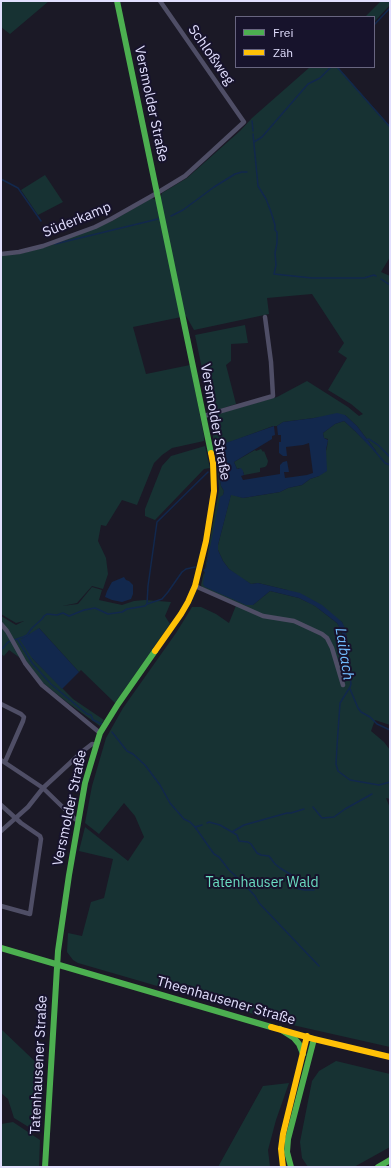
<!DOCTYPE html>
<html>
<head>
<meta charset="utf-8">
<style>
	body { margin:0 }
	#map { position:relative; width:391px; height:1168px; overflow:hidden; background:#1b1926; font-family:"IBM Plex Sans",sans-serif }
	canvas { display:block }
	.frame { position:absolute; inset:0; border:2px solid #e2dffe; pointer-events:none }
	.legend { position:absolute; left:235px; top:16px; width:140px; height:52px; box-sizing:border-box; background:#17132c; border:1px solid #686580; margin:0; padding:5px 7px; list-style:none; font-size:12px; color:#e2dffe }
	.legend li { display:flex; align-items:center; gap:8px; height:20px }
	.legend b { width:20px; border:1px solid #686580 }
</style>
</head>
<body>
<div id="map">
<canvas width="391" height="1168"></canvas>
<div class="frame"></div>
<ul class="legend">
<li><b style="height:5px;background:#4caf50"></b>Frei</li>
<li><b style="height:5px;background:#ffc107"></b>Zäh</li>
</ul>
</div>
<script>
const ctx = document.querySelector('canvas').getContext('2d');
ctx.lineJoin = 'round';
function paint(path, color) { ctx.fillStyle = color; ctx.fill(path, 'evenodd'); }
const toPath = rows => new Path2D(rows.map(r => 'M' + r).join(''));
function stroke(path, color, width, dash) { ctx.strokeStyle = color; ctx.lineWidth = width; ctx.lineCap = dash ? 'butt' : 'round'; ctx.setLineDash(dash || []); ctx.stroke(path); }
function drawText(font, color, halo, rows, align = 'center') {
  ctx.font = font + ' "IBM Plex Sans",sans-serif'; ctx.lineWidth = 4; ctx.setLineDash([]); ctx.textBaseline = 'middle'; ctx.strokeStyle = halo; ctx.fillStyle = color; for (const [text, x, y, turn = 0] of rows) {
    ctx.save(); ctx.translate(x, y); ctx.rotate((+turn || 0) * Math.PI / 180); ctx.textAlign = isNaN(turn) ? turn : align; if (halo) ctx.strokeText(text, 0, 0); ctx.fillText(text, 0, 0); ctx.restore();
  }
}
const green = toPath([
	[1,1,49,1,10,34,1,27],
	[381,1,390,1,390,5,374,22,374,17,365,17],
	[310,67,338,67,390,126,390,257,381,272,390,276,390,725,375,720,371,731,384,742,390,750,390,799,386,798,390,808,390,1047,288,1024,78,963,73,960,67,952,68,933,82,936,91,902,104,898,113,859,79,851,85,827,128,861,144,837,135,816,124,803,99,834,85,823,92,786,106,738,123,708,176,633,192,607,201,607,216,614,229,623,237,603,202,587,201,585,204,572,205,574,253,605,270,591,299,598,315,606,337,623,339,626,344,641,345,640,347,637,342,622,287,590,258,583,251,584,239,577,229,569,223,561,218,550,218,545,231,494,243,498,280,492,288,488,302,485,310,479,319,476,327,447,328,439,324,438,323,433,335,424,344,421,355,431,376,452,376,451,357,426,345,415,314,418,283,422,277,426,273,426,217,447,220,480,221,486,224,491,206,568,205,569,219,489,216,448,210,425,210,416,277,397,307,381,348,407,359,416,363,414,351,404,328,390,347,358,338,352,344,343,312,294,267,298,269,314,194,330,186,316,133,327,146,374,190,365,204,436,204,441,172,448,162,455,154,463,137,505,122,500,106,526,101,525,98,541,106,558,108,574,103,589,92,586,77,603,62,606,78,604,92,587,102,590,99,600,122,605,134,601,145,600,171,602,165,616,170,624,115,703,81,670,79,672,39,628,32,658,73,699,104,720,100,726,68,703,43,683,23,657,20,658,9,650,4,656,1,654,1,616,16,625,24,621,16,623,1,614,1,255,19,254,49,246,112,221,152,198,156,200,161,196,162,193,187,178,240,131,252,118],
	[45,175,63,202,38,215,21,190],
	[245,325,248,343,231,344,231,361,226,365,236,404,211,412,195,335],
	[205,446,210,468,204,469,155,520,145,516,145,509,162,466,171,456],
	[261,449,263,452,264,451,268,461,267,465,265,467,260,468,260,472,244,475,244,473,239,468,237,469,234,462,255,450,256,451],
	[1,1029,44,1070,40,1134,14,1118,8,1099,1,1093],
	[336,1061,390,1074,390,1147,354,1167,308,1167,302,1158,300,1142,312,1081,319,1071],
	[289,1083,276,1120,268,1150,270,1167,218,1167,263,1086],
	[13,1122,40,1140,39,1167,1,1167,1,1124]
]);
const water = toPath([
	[337,413,345,415,357,426,376,451,375,452,355,431,344,421,335,424,323,433,324,438,328,440,326,450,327,471,319,476,310,479,302,485,288,488,280,492,243,498,231,495,218,545,218,550,223,561,229,569,251,584,258,583,300,593,322,605,342,622,344,626,347,637,345,641,344,641,341,630,337,623,315,606,299,598,270,591,253,605,246,605,205,587,203,584,205,573,203,570,206,568,220,497,223,495,224,491,221,486,220,480,217,447,223,444,274,426,275,435,272,436,272,439,234,462,237,469,241,468,243,471,244,475,241,476,243,480,280,474,280,465,283,462,287,461,289,472,284,472,285,478,307,475,313,473,309,443,303,445,286,447,287,456,283,456,279,453,279,442,281,442,281,435,278,435,277,426,283,422,314,418],
	[124,577,126,580,129,581,133,585,133,594,131,599,122,602,112,600,105,597,107,591,112,582],
	[39,628,79,672,62,689,32,658,20,640]
]);
const stream = toPath([
	[374,25,390,8],
	[337,67,390,127],
	[252,121,253,131],
	[253,134,258,186,266,199,271,212,275,225,275,230,277,232,277,243,275,253,276,265,274,274,312,278,364,278,374,275,376,276],
	[254,142,262,137,308,84,320,78,331,67],
	[1,179,18,188,41,221],
	[171,216,183,210,214,187,235,174,242,172,247,172],
	[55,244,158,219],
	[381,279,390,285],
	[365,440,369,439,378,445,390,457],
	[374,450,385,463,390,465],
	[147,604,148,586,157,522,208,472],
	[18,640,32,663,51,684,87,714,91,715,93,720,102,724],
	[345,640,351,684,350,687,340,703,337,746,336,764,338,771,350,780,379,785,390,782],
	[1,649,3,648,8,642,23,637,27,635,32,628,42,619,44,616,47,614,57,615,63,613,69,616,84,610,95,608,108,614,122,612,127,609,145,606,147,604,162,599,168,592,182,572,186,569,195,567],
	[350,689,358,708,361,712,370,717,377,724,390,730],
	[112,732,127,751,133,754,145,765,160,785,170,803,184,819,190,822,195,827,202,825],
	[313,807,322,818,334,817,345,809,372,794],
	[207,823,209,822,220,825,232,832,244,825,287,813,291,813,304,809],
	[195,827,214,854,219,857,229,870,243,883,255,896,259,903,319,966],
	[232,832,237,835,239,841,248,842,251,844,257,853,261,855,269,856,275,864,280,868,293,876,296,876,299,878,300,882,297,885,299,889,305,890,314,890]
]);
const street = toPath([
	[1,254,19,252,43,246,95,227,111,219,157,193,185,176,207,156,244,122,160,1],
	[204,416,273,396,271,362,265,317],
	[195,586,263,616,294,621,322,634,327,638,332,648,343,685],
	[1,624,7,631,25,663,42,685,100,733],
	[1,704,21,714,24,717,23,721,5,762],
	[1,760,43,788,75,819,78,820],
	[1,805,21,823,40,836,41,839,30,914,1,906],
	[1,831,28,807,43,788,83,751,92,744,96,745]
]);
const fast = toPath([
	[117,1,211,453],
	[1,948,271,1027],
	[280,1029,294,1038,299,1044,303,1054],
	[45,1167,58,951,69,875,85,783,100,733,118,704,155,651],
	[291,1167,287,1152,288,1139,314,1039],
	[378,1167,390,1160]
]);
const slow = toPath([
	[155,651,181,614,188,602,195,586,206,541,214,491,213,463,211,453],
	[271,1027,314,1039,390,1057],
	[283,1167,281,1149,283,1134,307,1036]
]);
const streetNames = [
	["Schloßweg",211,55,55],
	["Versmolder Straße",151,104,78],
	["Süderkamp",77,220,-22],
	["Versmolder Straße",215,422,80],
	["Versmolder Straße",70,808,-78],
	["Theenhausener Straße",226,1001,16],
	["Tatenhausener Straße",39,1065,-87]
];
const parkNames = [
	["Tatenhauser Wald",262,883]
];
const waterNames = [
	["Laibach",344,654,81]
];
paint(green, '#173233');
paint(water, '#12284d');
stroke(stream, '#12284d', 1.5);
stroke(street, '#4f4e66', 4.5);
stroke(fast, '#4caf50', 6);
stroke(slow, '#ffc107', 6);
drawText('14px', '#e2dffe', '#17132c', streetNames);
drawText('14px', '#6bdec2', '#17132c', parkNames);
drawText('italic 15px', '#70bafa', '#17132c', waterNames);
</script>
</body>
</html>
